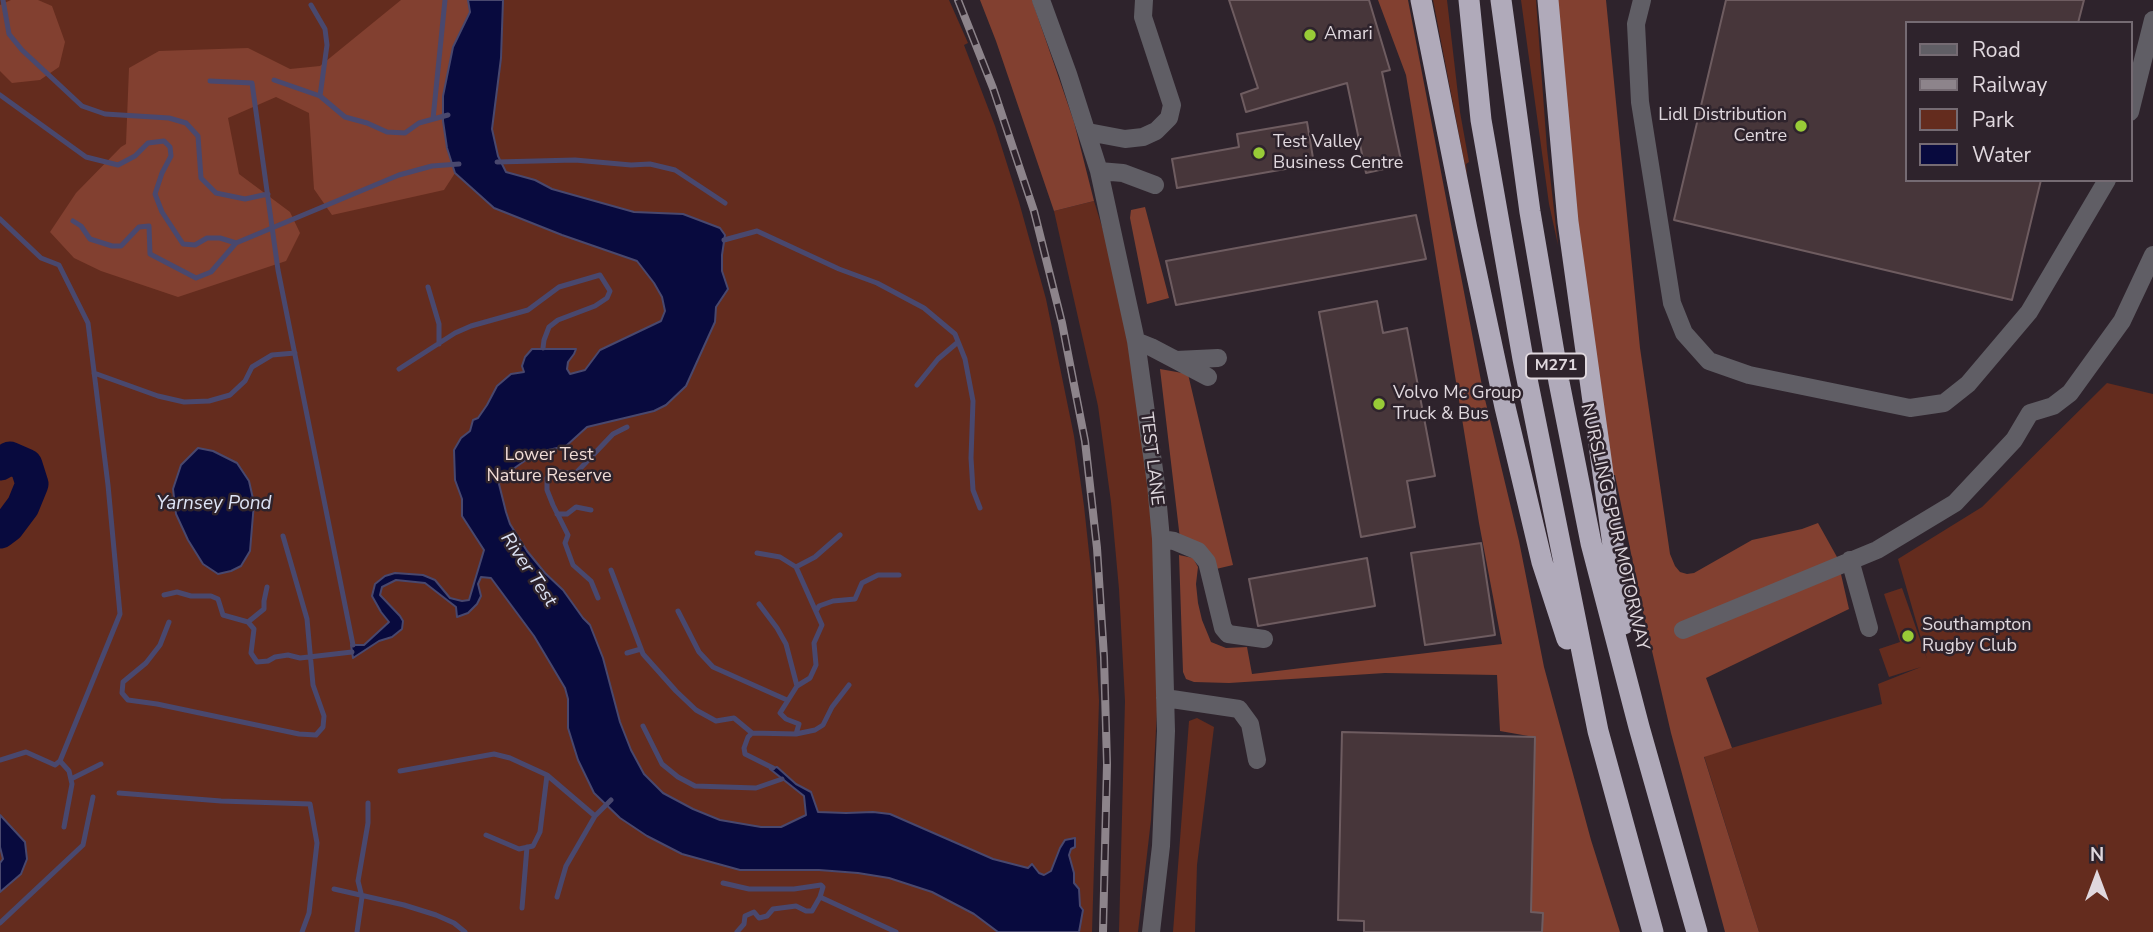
<!DOCTYPE html>
<html>
<head>
<meta charset="utf-8">
<style>
	body { margin:0 }
	#map { position:relative; width:2153px; height:932px; overflow:hidden; background:#2e232c; font-family:"Nunito Sans",sans-serif }
	canvas { display:block }
	.legend { position:absolute; left:1905px; top:21px; width:228px; height:161px; box-sizing:border-box; background:#2e232c; border:2px solid #756b73; margin:0; padding:9px 12px; list-style:none; font-size:21px; color:#e0d8de }
	.legend li { display:flex; align-items:center; gap:14px; height:35px }
	.legend b { width:35px; border:2px solid #756b73 }
	.north { position:absolute; left:2062px; top:841px; width:70px; height:70px; -webkit-text-stroke:5px #2e232c; paint-order:stroke; rotate:0deg; font-size:19px; font-weight:700; line-height:28px; text-align:center; color:#e0d8de }
	.north::after { content:''; display:block; margin:auto; width:24px; height:32px; background:#e0d8de; clip-path:polygon(50% 0,100% 100%,50% 72%,0 100%) }
</style>
</head>
<body>
<div id="map">
<canvas width="2153" height="932"></canvas>
<ul class="legend">
<li><b style="height:9px;background:#605e65"></b>Road</li>
<li><b style="height:9px;background:#8d848b"></b>Railway</li>
<li><b style="height:19px;background:#642c1e"></b>Park</li>
<li><b style="height:19px;background:#080a3e"></b>Water</li>
</ul>
<div class="north">N</div>
</div>
<script>
const ctx = document.querySelector('canvas').getContext('2d');
ctx.lineJoin = 'round';
function paint(path, color) { ctx.fillStyle = color; ctx.fill(path, 'evenodd'); }
const toPath = rows => new Path2D(rows.map(r => 'M' + r).join(''));
function stroke(path, color, width, dash) { ctx.strokeStyle = color; ctx.lineWidth = width; ctx.lineCap = dash ? 'butt' : 'round'; ctx.setLineDash(dash || []); ctx.stroke(path); }
function drawText(font, color, halo, rows, align = 'center') {
  ctx.font = font + ' "Nunito Sans",sans-serif'; ctx.lineWidth = 5; ctx.setLineDash([]); ctx.textBaseline = 'middle'; ctx.strokeStyle = halo; ctx.fillStyle = color; for (const [text, x, y, turn = 0] of rows) {
    ctx.save(); ctx.translate(x, y); ctx.rotate((+turn || 0) * Math.PI / 180); ctx.textAlign = isNaN(turn) ? turn : align; if (halo) ctx.strokeText(text, 0, 0); ctx.fillText(text, 0, 0); ctx.restore();
  }
}
const green = toPath([
	[0,0,949,0,968,43,964,45,995,126,1019,202,1046,299,1074,436,1084,506,1092,580,1099,701,1092,932,0,932],
	[1433,0,1447,0,1460,112,1469,162,1466,164,1467,176],
	[1521,0,1536,0,1547,149,1558,245,1549,204],
	[1094,201,1115,269,1134,362,1154,531,1157,711,1151,820,1138,932,1119,932,1125,701,1119,589,1111,502,1098,406,1054,211],
	[2107,383,2153,394,2153,932,1759,932,1704,756,1882,704,1878,684,1921,667,1889,677,1879,649,1900,642,1884,594,1902,588,1927,659,1898,559,1982,507],
	[1197,718,1214,727,1197,865,1195,932,1173,932,1189,721]
]);
const forest = toPath([
	[11,0,38,0,52,6,65,42,59,67,40,80,12,83,0,71,0,5],
	[401,0,468,0,470,12,453,47,443,96,443,121,447,148,455,173,444,190,332,215,314,189,309,113,276,97,228,118,239,174,290,212,300,233,286,261,178,297,101,271,74,258,50,232,76,193,121,147,126,144,129,68,159,51,248,48,290,69,320,66],
	[980,0,1032,0,1074,122,1094,201,1054,211,996,41],
	[1378,0,1408,0,1483,391,1519,541,1544,667,1591,840,1620,932,1542,932,1543,913,1531,912,1534,737,1500,731,1497,675,1385,673,1229,683,1194,682,1186,679,1183,672,1179,555,1193,558,1198,567,1196,584,1198,603,1202,620,1211,642,1226,648,1247,647,1252,674,1502,644,1479,523,1406,75],
	[1557,0,1606,0,1640,348,1670,554,1675,566,1680,572,1687,574,1694,573,1752,540,1802,529,1818,523,1837,557,1849,609,1706,678,1732,748,1704,757,1759,932,1725,932,1671,733,1643,612,1615,475,1609,475,1588,333],
	[1145,207,1169,298,1147,304,1130,218,1131,210],
	[1160,369,1188,374,1233,565,1216,569,1180,539]
]);
const water = toPath([
	[468,0,503,0,501,58,492,129,498,156,506,172,535,180,552,189,634,212,683,214,720,228,725,235,722,255,722,271,728,289,716,307,715,322,710,333,686,386,666,405,654,411,587,427,566,446,535,453,532,460,526,460,500,478,499,484,506,512,510,524,527,551,545,573,563,590,583,618,590,625,603,658,620,722,631,750,644,774,663,793,693,809,720,820,761,827,781,827,806,815,804,796,770,769,777,767,796,784,811,792,818,812,846,813,873,812,890,814,993,859,1028,868,1032,864,1039,873,1044,875,1051,871,1060,848,1065,840,1075,838,1075,847,1071,849,1069,855,1074,873,1074,883,1079,889,1080,906,1083,910,1079,932,998,932,974,914,932,892,889,878,858,873,819,870,740,870,682,854,647,836,620,818,594,793,578,760,568,728,568,699,565,688,534,636,491,578,481,577,478,584,481,596,477,604,468,613,457,617,456,607,425,583,396,580,382,587,380,595,400,616,403,621,402,629,392,637,379,641,353,658,351,645,364,645,389,622,381,612,372,596,375,584,385,576,395,573,423,575,435,580,450,598,462,601,469,600,484,550,462,516,462,499,455,480,454,450,461,438,470,431,473,420,478,418,487,405,497,386,511,374,524,372,522,366,525,357,532,349,576,349,574,354,568,362,567,369,570,374,585,370,600,350,661,321,665,311,662,297,654,283,637,261,562,235,494,208,455,173,447,148,443,121,443,96,453,47,470,12,468,0],
	[198,448,213,451,237,463,249,481,254,503,250,551,241,566,231,571,218,574,203,564,188,540,176,514,173,489,181,465,198,448],
	[0,815,25,842,27,859,21,874,0,892,0,863,3,859,0,847,0,815]
]);
const stream = toPath([
	[3,0,9,34,22,50,82,106,105,114,169,118,186,123,198,136,201,178,216,193,245,199,268,194],
	[311,5,325,29,327,45,320,96,345,117,367,123,387,132,405,133,419,123,448,115],
	[274,80,320,96],
	[210,81,252,83,278,270,353,645],
	[0,95,86,157,118,165,135,156,148,143,164,141,170,147,171,156,162,173,155,194,162,212,183,244,195,245,207,238,220,238,236,243,399,175,432,166,459,164],
	[433,119,445,0],
	[497,162,575,160,631,165,650,164,675,170,725,203],
	[0,219,41,258,59,265,88,323,108,485,120,614,60,761],
	[73,221,81,226,90,239,112,246,121,246,139,227,149,226,150,254,196,278,211,272,236,243],
	[724,240,757,231,839,269,877,283,924,308,955,334,965,359,973,401,971,458,973,490,980,508],
	[428,287,439,324,439,344],
	[399,369,455,333,471,326,528,310,559,287,600,275,610,291,607,298,595,306,558,320,549,327,544,340,543,348],
	[94,373,158,396,184,402,209,401,230,395,245,381,252,367,272,355,295,353],
	[917,385,938,359,958,342],
	[557,514,567,514,576,507,591,510],
	[757,553,780,557,796,567,822,625,814,643,816,665,810,678,797,686,780,713,786,719,799,724,796,734,752,733,748,737,744,748,745,754,773,768],
	[796,567,815,557,840,535],
	[611,570,643,654,676,691,696,710,716,721,734,718,752,733],
	[164,595,177,592,191,596,211,596,218,599,223,615,248,622,254,629,251,653,257,662,268,661,275,657,288,655,300,658,352,652],
	[598,598,591,581,573,565,565,543,568,535,553,505,547,490,547,478,552,471,575,474,613,434,627,427],
	[759,604,777,628,786,644,797,686],
	[678,611,699,652,713,667,787,700],
	[816,611,819,606,833,601,855,599,862,583,878,575,899,575],
	[169,622,160,645,146,663,123,682,122,693,128,700,157,704,299,734,316,735,323,727,324,716,313,685,307,619,283,536],
	[248,622,264,609,264,601,267,587],
	[627,653,641,649],
	[643,726,662,764,678,777,695,786,756,788,782,779],
	[796,734,815,730,823,725,832,707,849,685],
	[0,760,26,752,55,765,60,761],
	[60,761,69,771,72,784,64,827],
	[400,771,494,754,510,758,547,775,595,816,611,800],
	[71,779,101,764],
	[119,793,221,801,310,804,317,843,309,913,302,932],
	[486,835,519,849,533,846,540,832,547,775],
	[723,883,749,889,794,889,821,885,823,887,820,897,896,932],
	[334,889,404,905,436,915,454,923,465,932],
	[557,897,566,866,595,816],
	[522,908,527,847],
	[0,923,83,845,93,797],
	[357,932,362,897,358,881,368,823,368,803],
	[737,932,744,924,745,916,754,912,759,918,767,916,773,909,796,906,806,911,812,911,820,897]
]);
const river = toPath([
	[0,464,10,458,26,465,32,484,23,506,8,526,0,532]
]);
const building = toPath([
	[1229,0,1369,0,1390,70,1382,72,1402,165,1366,173,1347,83,1246,112,1241,94,1258,88,1229,0],
	[1726,0,2084,0,2078,23,1906,23,1906,180,2041,180,2012,300,1674,220,1726,0],
	[1307,122,1314,164,1177,188,1172,159,1239,147,1237,134,1307,122],
	[1416,215,1426,259,1176,305,1166,261,1416,215],
	[1377,301,1383,333,1407,328,1435,476,1407,481,1415,527,1361,537,1319,312,1377,301],
	[1481,543,1495,635,1425,645,1411,553,1481,543],
	[1367,558,1375,606,1258,626,1249,579,1367,558],
	[1342,732,1535,737,1531,912,1543,913,1542,932,1364,932,1364,921,1338,920,1342,732]
]);
const minor = toPath([
	[1041,0,1068,74,1099,171,1136,341,1156,484,1161,539,1166,731,1161,846,1151,932],
	[1642,0,1636,24,1640,102,1672,303,1684,333,1709,361,1749,375,1910,408,1944,403,1968,384,2029,312,2107,180],
	[2130,112,2153,20],
	[1088,132,1125,139,1143,137,1156,131,1169,118,1172,105,1143,17,1144,0],
	[1099,171,1123,173,1155,185],
	[1136,341,1151,347,1208,377],
	[1176,360,1218,358],
	[1161,539,1174,541,1198,551,1207,562,1223,628,1228,634,1264,639],
	[1850,560,1869,628],
	[1683,630,1877,550,1955,503,2014,440,2030,413,2053,406,2070,393,2122,321,2153,255],
	[1165,698,1239,709,1250,724,1257,760]
]);
const highway = toPath([
	[1421,0,1467,229,1505,407,1542,562,1567,639],
	[1469,0,1481,120,1523,359,1598,731,1653,932],
	[1501,0,1530,212,1559,382,1591,543,1639,727,1697,932],
	[1548,0,1568,222,1624,624]
]);
const rail = toPath([
	[958,0,993,88,1034,211,1062,323,1085,441,1097,548,1104,657,1107,764,1103,932]
]);
const markers = [
	[1310,35,7,"#98cb37"],
	[1801,126,7,"#98cb37"],
	[1259,153,7,"#98cb37"],
	[1379,404,7,"#98cb37"],
	[1908,636,7,"#98cb37"]
];
const shields = [
	[1556,366,60]
];
const shieldNames = [
	["M271",1556,366]
];
const poiNames = [
	["Amari",1324,35],
	["Lidl Distribution",1787,116,"right"],
	["Centre",1787,137,"right"],
	["Test Valley",1273,143],
	["Business Centre",1273,164],
	["Volvo Mc Group",1393,394],
	["Truck & Bus",1393,415],
	["Southampton",1922,626],
	["Rugby Club",1922,647]
];
const parkNames = [
	["Lower Test",549,456],
	["Nature Reserve",549,477]
];
const streetNames = [
	["TEST LANE",1151,459,83],
	["NURSLING SPUR MOTORWAY",1614,527,77]
];
const waterNames = [
	["Yarnsey Pond",214,504],
	["River Test",528,570,56]
];
paint(green, '#642c1e');
paint(forest, '#824030');
paint(water, '#080a3e');
stroke(water, '#49486e', 2);
stroke(stream, '#49486e', 5);
stroke(river, '#080a3e', 33);
paint(building, '#47363a');
stroke(building, '#6e5c60', 2);
stroke(minor, '#605e65', 18);
stroke(highway, '#b0aaba', 21);
stroke(rail, '#8d848b', 8);
stroke(rail, '#2e232c', 5, [16]);
for (const [x, y, r, color] of markers) { const dot = new Path2D(); dot.arc(x, y, r, 0, 2 * Math.PI); ctx.fillStyle = color; ctx.fill(dot); stroke(dot, '#2e232c', 2.5); }
for (const [x, y, w] of shields) { const box = new Path2D(); box.roundRect(x - w / 2, y - 12.5, w, 25, 5); ctx.fillStyle = '#2e232c'; ctx.fill(box); stroke(box, '#e0d8de', 2); }
drawText('bold 16px', '#e0d8de', null, shieldNames);
drawText('18px', '#e0d8de', '#2e232c', poiNames, 'left');
drawText('18px', '#f1dcd6', '#2e232c', parkNames);
drawText('18px', '#e0d8de', '#2e232c', streetNames);
drawText('italic 19px', '#dde3f5', '#2e232c', waterNames);
</script>
</body>
</html>
